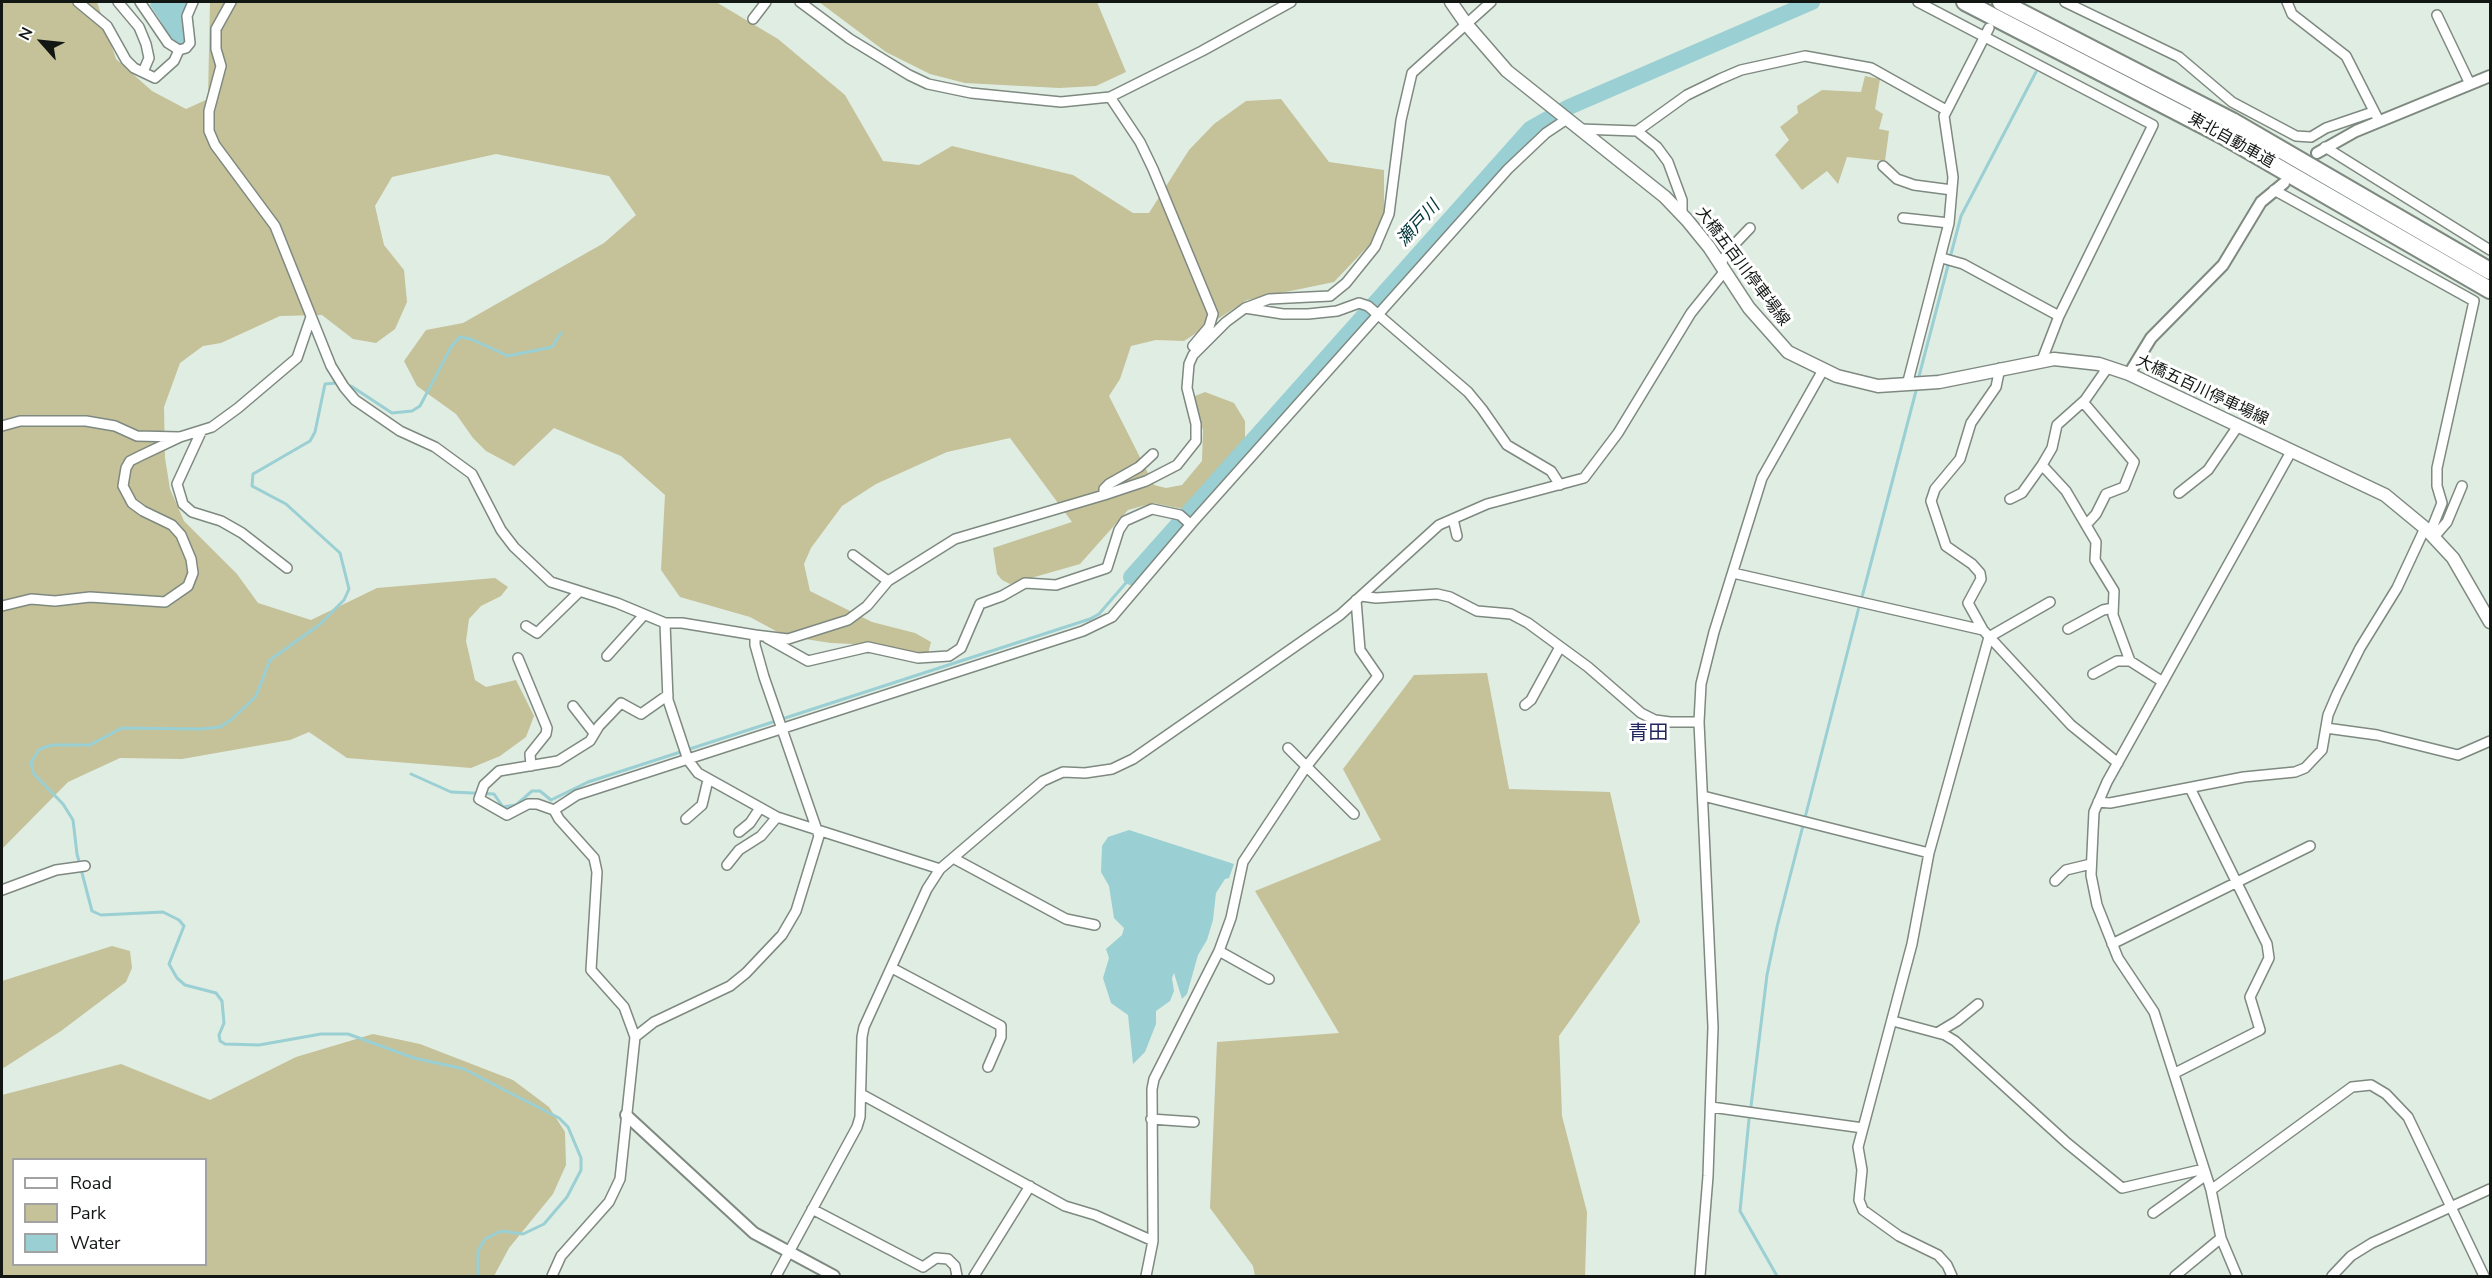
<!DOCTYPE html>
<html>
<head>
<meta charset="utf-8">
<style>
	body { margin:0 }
	#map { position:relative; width:2492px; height:1278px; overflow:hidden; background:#e0ede3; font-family:"Nunito Sans",sans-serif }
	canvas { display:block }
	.frame { position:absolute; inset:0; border:3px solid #131714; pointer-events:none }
	.legend { position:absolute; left:12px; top:1158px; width:195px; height:108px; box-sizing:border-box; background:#fff; border:2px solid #a1a2a1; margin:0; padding:8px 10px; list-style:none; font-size:18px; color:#131714 }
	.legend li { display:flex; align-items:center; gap:12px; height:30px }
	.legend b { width:30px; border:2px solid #a1a2a1 }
	.north { position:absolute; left:12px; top:12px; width:60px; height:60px; -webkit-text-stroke:4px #fff; paint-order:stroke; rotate:297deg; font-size:16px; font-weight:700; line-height:24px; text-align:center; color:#131714 }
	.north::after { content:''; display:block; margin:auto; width:21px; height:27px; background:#131714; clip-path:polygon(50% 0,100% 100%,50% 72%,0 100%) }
</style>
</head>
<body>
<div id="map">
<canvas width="2492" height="1278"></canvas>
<div class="frame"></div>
<ul class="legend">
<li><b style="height:8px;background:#fff"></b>Road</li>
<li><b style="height:16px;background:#c5c199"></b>Park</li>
<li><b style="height:16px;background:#9acfd3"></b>Water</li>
</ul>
<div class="north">N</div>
</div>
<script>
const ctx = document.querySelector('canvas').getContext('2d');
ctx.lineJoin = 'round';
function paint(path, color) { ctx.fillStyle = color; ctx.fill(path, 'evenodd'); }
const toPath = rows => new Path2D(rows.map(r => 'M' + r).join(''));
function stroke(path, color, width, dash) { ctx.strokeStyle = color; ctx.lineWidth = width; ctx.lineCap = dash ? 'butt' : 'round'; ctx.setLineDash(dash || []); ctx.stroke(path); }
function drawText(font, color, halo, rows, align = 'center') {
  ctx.font = font + ' "Nunito Sans","Noto Sans JP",sans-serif'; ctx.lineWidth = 6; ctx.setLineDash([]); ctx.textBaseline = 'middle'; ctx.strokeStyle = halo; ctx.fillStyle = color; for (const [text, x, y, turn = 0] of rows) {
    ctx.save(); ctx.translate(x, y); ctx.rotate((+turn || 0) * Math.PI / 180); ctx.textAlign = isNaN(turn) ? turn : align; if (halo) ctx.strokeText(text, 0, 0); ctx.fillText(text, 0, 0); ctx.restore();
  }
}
const green = toPath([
	[2,2,97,2,116,59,152,91,186,109,208,99,210,2,716,2,778,39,845,95,883,161,919,165,952,146,1073,175,1133,213,1149,213,1189,150,1214,124,1246,101,1281,99,1329,162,1384,170,1384,212,1371,243,1334,282,1247,300,1184,341,1156,340,1131,346,1120,379,1109,396,1154,485,1166,488,1182,485,1202,461,1203,430,1193,401,1195,396,1205,392,1234,403,1245,421,1245,441,1183,509,1153,503,1128,510,1080,564,1010,584,1002,580,997,574,993,548,1072,522,1010,438,947,452,876,484,842,506,811,548,804,564,810,591,872,622,915,633,931,642,928,654,875,645,831,643,785,636,750,617,680,597,661,570,665,495,621,456,554,428,514,466,486,451,473,438,456,414,417,386,404,361,426,330,463,323,604,243,636,215,609,176,496,154,392,177,375,206,384,245,404,270,407,302,395,329,376,343,353,339,322,315,280,316,221,343,203,346,180,363,164,407,165,458,170,489,184,521,237,574,258,603,311,620,377,588,495,578,508,587,501,596,481,606,469,619,466,641,475,680,486,687,516,680,534,716,526,737,500,756,471,768,347,758,309,732,290,740,182,759,120,758,68,782,2,849],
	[819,2,1097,2,1126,72,1096,86,1059,88,965,83,930,74,886,52],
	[1865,76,1880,79,1875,109,1883,114,1879,129,1889,131,1885,161,1847,157,1838,184,1827,171,1802,190,1775,155,1789,140,1780,127,1798,113,1797,106,1822,90,1861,92],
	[1487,673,1509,789,1610,792,1640,922,1559,1036,1562,1116,1587,1212,1585,1276,1255,1276,1253,1266,1210,1208,1217,1042,1339,1033,1255,891,1381,840,1343,769,1414,675],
	[112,946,130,951,132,968,126,982,61,1031,2,1069,2,981],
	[373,1034,420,1044,513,1080,549,1107,565,1132,566,1165,553,1194,509,1248,494,1276,2,1276,2,1095,121,1064,210,1100,296,1057],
	[14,1160,206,1160,206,1264,14,1264]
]);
const water = toPath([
	[151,2,190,2,186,44,181,46,170,42,160,20,150,5],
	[1129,830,1234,864,1229,878,1225,879,1216,893,1213,920,1207,940,1198,955,1187,994,1182,999,1174,973,1172,978,1174,991,1170,1001,1156,1011,1156,1024,1145,1052,1133,1064,1128,1015,1111,1003,1103,978,1109,958,1106,949,1122,935,1124,928,1114,918,1109,886,1101,872,1102,846,1108,837]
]);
const stream = toPath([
	[1918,380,1961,216,2036,72],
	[336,383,325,384,315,432,310,441,253,474,252,486,286,504,340,553,349,589,344,600,319,625,270,660,256,696,232,719,220,727,200,729,122,728,90,745,52,745,40,749,31,762,33,773,63,804,73,820,77,854,92,911,101,915,163,912,179,920,184,926,169,964,177,978,185,985,216,993,222,1001,224,1023,219,1035,220,1041,225,1044,259,1045,321,1034,348,1034,414,1058,464,1069,559,1118,568,1127,581,1158,581,1170,567,1197,544,1224,523,1234,501,1231,485,1239,478,1251,478,1276],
	[351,386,392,413,412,411,420,406,451,347,460,337,471,339,508,356,552,347,561,333],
	[1862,597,1917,387],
	[411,774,451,792,494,794,503,807,516,805,532,791,540,791,551,800,588,782,1090,619,1099,614,1131,577],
	[1751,1106,1767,975,1777,927,1859,607],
	[1749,1119,1740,1211,1777,1276]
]);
const river = toPath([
	[1131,577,1530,129,1569,107,1812,2]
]);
const minor = toPath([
	[78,2,107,26,126,60,134,68,155,78,174,61,179,50],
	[118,2,139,27,146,44,149,58,143,72],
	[140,2,168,43,179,50,186,48,190,43,187,16,193,2],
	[231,2,216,29,216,49,221,66,209,111,209,131,215,145,275,226,331,366,344,387,355,400,400,431,435,447,472,474,501,530,514,547,551,582,617,603,665,623,668,700,688,760,698,773,777,817,940,869],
	[800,2,850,39,909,75,928,84,971,93,1061,102,1110,97],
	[1918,2,2153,125,2059,316,2042,360],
	[2065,2,2179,57,2232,102,2296,136,2311,137,2326,128,2373,112],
	[2287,2,2292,14,2346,56,2377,117],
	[2437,15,2470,84],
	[753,19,766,2],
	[1579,129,1637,131,1687,95,1720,79,1741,70,1805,56,1871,68,1946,110],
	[1637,131,1657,147,1668,162,1682,200,1682,215],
	[2325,147,2490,250],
	[1883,166,1897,179,1914,185,1952,190],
	[2274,190,2474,301,2437,468,2437,486,2442,503,2430,533],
	[1903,218,1949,223],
	[1942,258,1963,264,2059,316],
	[1720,265,1729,250,1750,228],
	[1245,308,1269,299,1330,296,1346,283,1375,247,1389,214,1401,120,1412,73,1491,2],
	[1197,351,1193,346,1209,327,1213,314,1153,169,1140,142,1110,97,1202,51,1291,2],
	[2108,367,2085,400,2057,425,2052,448,2042,465,2066,491,2096,542,2095,560,2114,591,2113,615,2130,661,2163,682],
	[1907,385,1949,223,1953,177,1944,116,1989,28],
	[2083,402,2134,462,2124,487,2106,494,2096,514,2086,525],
	[2,426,20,421,86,421,115,426,137,436,179,437],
	[201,432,177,484,183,504,192,512,221,521,242,533,287,568],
	[2179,493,2208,470,2238,426],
	[1104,495,1104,489,1109,484,1139,467,1153,454],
	[2010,499,2022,493,2042,465],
	[1453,519,1457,536],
	[2434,537,2447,522,2462,486],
	[853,555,888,581],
	[1733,573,1983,630,2071,725,2118,763],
	[1361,596,1376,598,1437,594,1450,597,1477,611,1511,614,1528,623,1588,667,1641,713,1655,720,1670,722,1699,722],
	[2,606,31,599,55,601,90,597,165,602,188,586,193,573,191,559,181,535,172,525,143,511,132,503,123,486,126,468,130,461,140,456,180,437,212,427,238,408,297,358,311,317],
	[526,626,537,633,579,592],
	[2068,629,2103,610,2113,608],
	[1983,630,1968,603,1981,579,1980,573,1972,564,1946,546,1931,501,1935,489,1960,459,1971,423,1996,387,2000,368],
	[755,635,788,639,848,620,867,606,888,581,955,539,1104,495,1146,481,1177,465,1196,441,1196,424,1187,388,1189,364,1193,355,1226,322,1245,308,1283,314,1308,314,1337,311,1359,303,1368,306,1468,392,1482,409,1507,445,1551,471,1560,485],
	[767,638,808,661,868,647,918,658,949,656,961,648,980,604,1002,596,1025,583,1056,585,1107,568,1119,530,1125,521,1152,509,1180,515,1190,524],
	[607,656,643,616],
	[518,658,547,728,546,734,530,754,531,766],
	[2093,674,2117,661,2130,661],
	[1525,705,1531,700,1560,647],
	[573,706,594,733],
	[2326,728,2377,735,2458,755,2490,741],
	[1288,748,1354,814],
	[1703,796,1929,853],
	[2098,802,2110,803,2244,777,2295,772,2305,768,2322,750,2328,715,2337,694,2360,648,2397,588,2425,528],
	[554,810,577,795,1083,631,1112,617,1192,523,1508,169,1546,133,1567,119],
	[686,819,702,805,708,780],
	[739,832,750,823,760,808],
	[953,858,1066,919,1095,925],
	[727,865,739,850,761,836,777,817],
	[2055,881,2066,870,2091,864],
	[2,890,56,870,85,866],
	[2112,944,2310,846],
	[1219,951,1269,979],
	[892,968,1001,1026,1001,1037,988,1067],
	[1893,1021,1945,1035,1955,1041,2067,1143,2122,1188,2204,1169],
	[1937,1033,1957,1021,1978,1004],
	[635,1037,624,1007,591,970,597,872,594,858,559,819,554,810,537,804,528,804,507,815,479,799,484,785,499,771,558,761,590,741,599,726,621,703,641,714,668,695],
	[2175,1073,2260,1030,2250,997,2269,958,2267,944,2191,790],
	[861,1094,1065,1206,1095,1215,1153,1241],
	[1711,1107,1863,1128],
	[1151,1119,1194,1122],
	[2211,1190,2352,1087,2371,1085,2386,1094,2408,1117,2484,1276],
	[812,1209,923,1267,936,1258,948,1259,955,1266,957,1276],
	[2153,1213,2206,1175],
	[552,1276,561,1256,609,1202,620,1179,635,1037,654,1022,730,986,746,973,782,935,796,911,819,836,764,677,755,645,755,635,682,623,665,623],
	[776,1276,857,1127,860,1117,862,1037,864,1027,927,889,940,869,1043,781,1063,772,1085,773,1112,769,1133,759,1254,675,1340,615,1439,525,1487,504,1584,478,1618,433,1691,313,1724,272],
	[974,1276,1030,1186],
	[1146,1276,1153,1241,1152,1089,1154,1079,1219,951,1231,918,1243,862,1306,767,1378,676,1360,650,1356,600],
	[1700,1276,1708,1176,1713,1027,1699,722,1701,684,1714,632,1762,478,1823,370],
	[1952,1276,1947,1265,1938,1255,1899,1236,1863,1210,1859,1200,1862,1170,1858,1147,1912,944,1929,853,1989,637,2050,602],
	[2175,1276,2221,1238],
	[2237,1276,2221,1238,2211,1190,2154,1012,2118,958,2097,905,2091,875,2093,832,2094,812,2107,782,2292,450],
	[2332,1276,2351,1256,2372,1243,2490,1189]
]);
const tertiary = toPath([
	[2317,153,2356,131,2490,76],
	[2129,374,2151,338,2223,265,2261,202,2284,183],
	[626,1115,754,1233,834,1276]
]);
const secondary = toPath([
	[1451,2,1467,25,1507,71,1665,197,1687,220,1709,247,1749,308,1788,352,1837,376,1878,386,1939,382,2054,359,2099,364,2129,374,2385,495,2425,528,2453,558,2490,622]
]);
const motorway = toPath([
	[1965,2,2222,135,2490,290],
	[2001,2,2232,121,2490,271]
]);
const streetNames = [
	["東北自動車道",2231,141,29],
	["大橋五百川停車場線",1742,267,53],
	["大橋五百川停車場線",2202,391,25]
];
const waterNames = [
	["瀬戸川",1419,224,-48]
];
const quarterNames = [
	["青田",1648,734]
];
paint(green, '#c5c199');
paint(water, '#9acfd3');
stroke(stream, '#9acfd3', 3);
stroke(river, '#9acfd3', 16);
stroke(minor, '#7e8980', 12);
stroke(tertiary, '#7e8980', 14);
stroke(secondary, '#7e8980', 15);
stroke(motorway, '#7e8980', 20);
stroke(minor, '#fff', 9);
stroke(tertiary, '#fff', 10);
stroke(secondary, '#fff', 12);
stroke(motorway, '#fff', 16);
drawText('16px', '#131714', '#fff', streetNames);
drawText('italic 18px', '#013639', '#fff', waterNames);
drawText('20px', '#22265f', '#fff', quarterNames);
</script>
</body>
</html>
